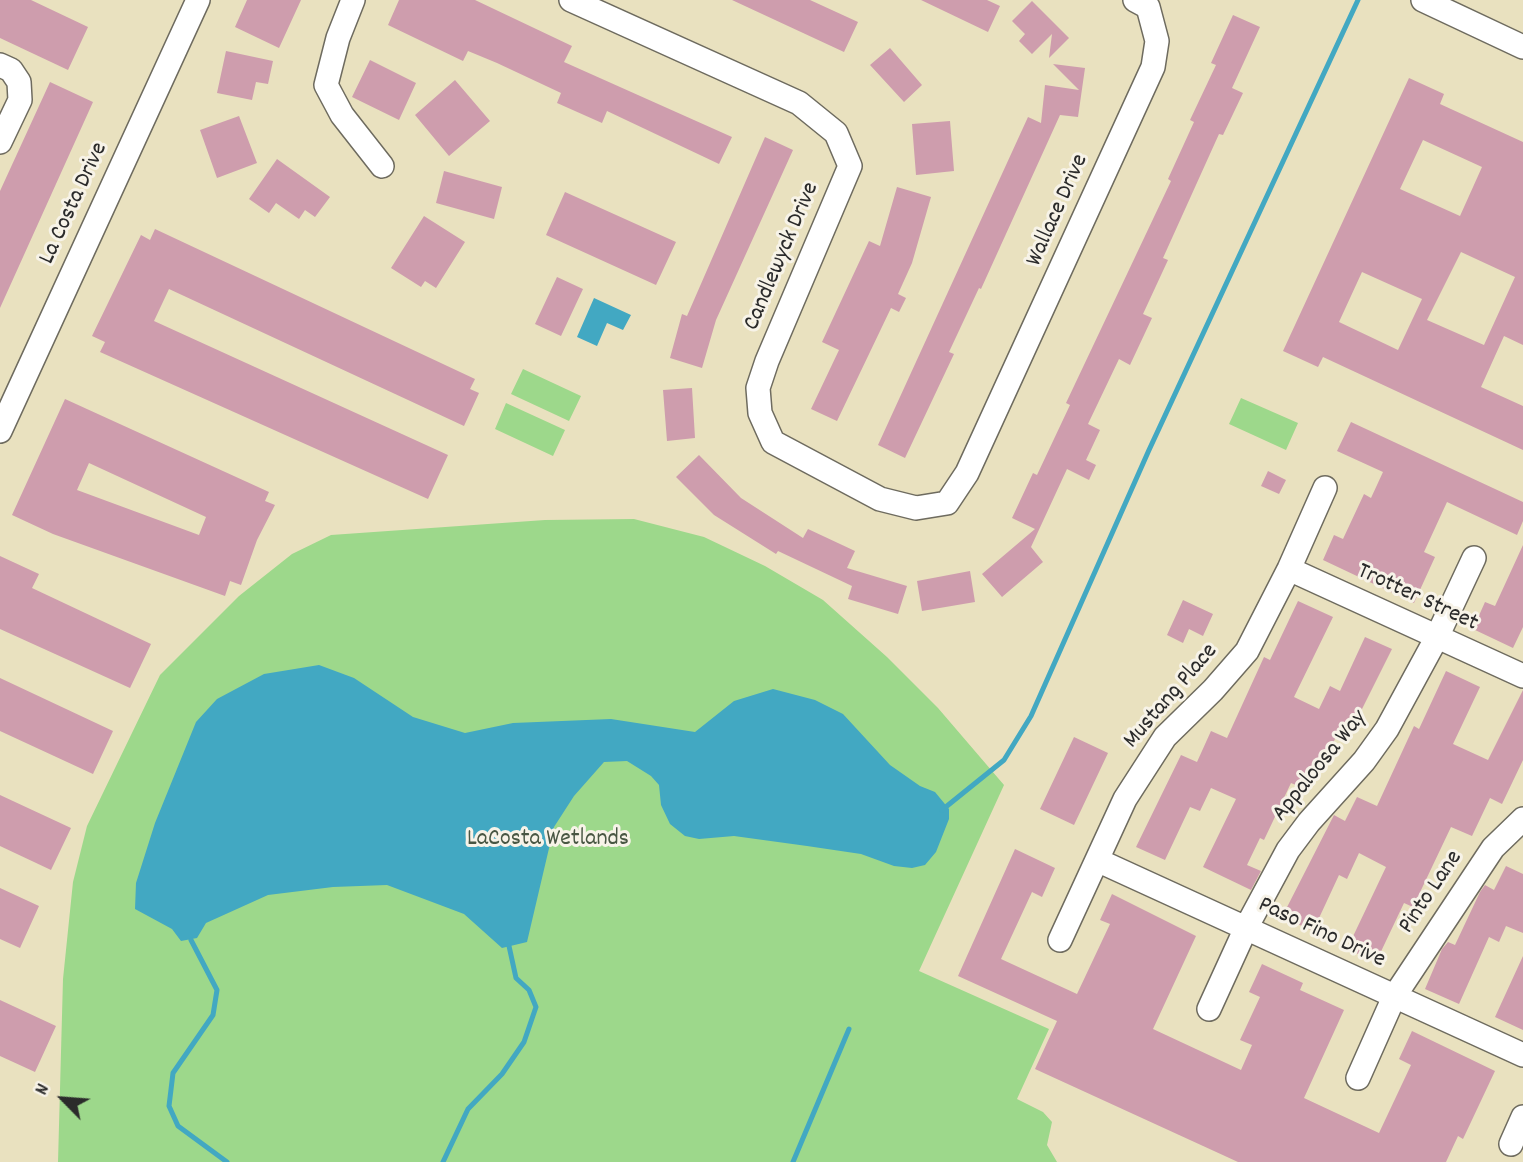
<!DOCTYPE html>
<html>
<head>
<meta charset="utf-8">
<style>
	body { margin:0 }
	#map { position:relative; width:1523px; height:1162px; overflow:hidden; background:#e9e1bf; font-family:Dekko,sans-serif }
	canvas { display:block }
	.north { position:absolute; left:28px; top:1064px; width:70px; height:70px; -webkit-text-stroke:5px #f7f3e8; paint-order:stroke; rotate:295deg; font-size:19px; font-weight:700; line-height:28px; text-align:center; color:#2b2b2b }
	.north::after { content:''; display:block; margin:auto; width:24px; height:32px; background:#2b2b2b; clip-path:polygon(50% 0,100% 100%,50% 72%,0 100%) }
</style>
</head>
<body>
<div id="map">
<canvas width="1523" height="1162"></canvas>
<div class="north">N</div>
</div>
<script>
const ctx = document.querySelector('canvas').getContext('2d');
ctx.lineJoin = 'round';
function paint(path, color) { ctx.fillStyle = color; ctx.fill(path, 'evenodd'); }
const toPath = rows => new Path2D(rows.map(r => 'M' + r).join(''));
function stroke(path, color, width, dash) { ctx.strokeStyle = color; ctx.lineWidth = width; ctx.lineCap = dash ? 'butt' : 'round'; ctx.setLineDash(dash || []); ctx.stroke(path); }
function drawText(font, color, halo, rows, align = 'center') {
  ctx.font = font + ' Dekko,sans-serif'; ctx.lineWidth = 6; ctx.setLineDash([]); ctx.textBaseline = 'middle'; ctx.strokeStyle = halo; ctx.fillStyle = color; for (const [text, x, y, turn = 0] of rows) {
    ctx.save(); ctx.translate(x, y); ctx.rotate((+turn || 0) * Math.PI / 180); ctx.textAlign = isNaN(turn) ? turn : align; if (halo) ctx.strokeText(text, 0, 0); ctx.fillText(text, 0, 0); ctx.restore();
  }
}
const green = toPath([
	[523,369,581,396,569,421,511,394],
	[1241,398,1298,423,1286,450,1229,424],
	[506,403,565,430,553,456,495,429],
	[634,519,704,537,765,566,823,600,887,657,938,708,1004,785,919,971,1049,1029,1017,1099,1043,1112,1052,1122,1047,1145,1057,1162,58,1162,63,979,73,882,87,826,160,675,239,596,292,554,331,535,545,520]
]);
const water = toPath([
	[594,298,631,315,623,330,607,323,597,346,577,337],
	[319,665,354,678,413,717,465,733,513,723,611,719,695,732,734,701,773,689,815,700,843,714,890,765,920,786,935,792,949,809,949,819,936,852,925,865,912,868,894,866,861,854,807,846,734,836,699,839,685,836,670,824,661,805,659,785,651,776,627,761,604,762,574,796,554,827,527,942,502,948,464,914,387,885,333,887,268,895,206,923,197,938,181,941,172,929,135,909,136,883,155,823,196,722,217,699,264,674]
]);
const stream = toPath([
	[942,810,1004,760,1031,716,1149,450,1358,0],
	[191,940,217,990,213,1015,173,1073,169,1106,178,1126,227,1162],
	[443,1162,468,1109,502,1074,524,1042,536,1007,529,990,516,978,509,946],
	[793,1162,849,1029]
]);
const building = toPath([
	[0,0,31,0,88,27,68,70,0,38],
	[247,0,301,0,279,48,235,27],
	[399,0,475,0,572,46,564,62,732,137,719,164,607,111,602,123,557,103,561,93,497,63,468,51,463,61,388,25],
	[732,0,810,0,858,22,844,52],
	[921,0,987,0,1000,6,988,32],
	[1032,1,1069,38,1049,58,1052,34,1032,54,1019,41,1025,34,1012,21],
	[1233,15,1260,27,1232,88,1243,93,1223,135,1219,134,1163,258,1168,260,1143,314,1152,318,1130,365,1119,359,1088,424,1100,430,1086,460,1096,465,1089,480,1067,469,1031,547,1043,562,1002,597,982,574,1035,529,1012,518,1033,473,1037,475,1070,405,1066,403,1171,181,1168,179,1194,122,1190,120,1216,65,1211,63],
	[890,48,922,85,904,102,870,65],
	[226,51,273,61,268,84,256,82,252,100,217,93],
	[370,60,416,83,399,120,352,97],
	[1053,64,1085,68,1078,117,1060,115,981,289,979,288,949,352,954,354,905,458,878,445,1028,117,1041,123,1045,85,1079,90],
	[1409,78,1444,94,1440,104,1523,142,1523,345,1504,336,1481,387,1523,406,1523,450,1323,357,1318,367,1283,351],
	[1423,140,1482,167,1460,216,1400,189],
	[1461,252,1515,277,1484,345,1427,320],
	[1362,272,1422,299,1398,350,1339,322],
	[455,80,490,121,449,156,415,115],
	[50,82,93,102,0,308,0,191],
	[239,116,257,163,217,178,200,130],
	[950,121,954,171,916,175,912,124],
	[765,137,793,150,716,320,702,368,670,358,682,314,687,316],
	[277,159,330,197,315,217,305,210,299,219,276,203,269,213,249,199],
	[444,171,502,187,494,219,436,203],
	[897,187,931,197,912,263,898,294,906,298,899,312,891,308,837,421,811,409,839,350,822,342,869,241,880,246],
	[565,192,676,242,656,285,546,235],
	[424,216,465,242,436,288,425,281,421,287,391,268],
	[155,229,475,379,470,389,479,393,464,426,169,289,154,321,448,455,428,499,100,352,105,342,92,336,141,235,150,240],
	[557,277,583,289,561,336,535,324],
	[692,388,695,438,667,441,663,390],
	[65,399,269,492,265,501,275,505,257,540,241,585,230,581,225,596,53,534,12,515],
	[89,463,206,517,199,535,77,490],
	[1351,422,1523,502,1523,521,1517,535,1447,502,1424,552,1435,557,1414,603,1323,560,1334,535,1343,539,1364,494,1371,498,1383,472,1337,451],
	[699,455,741,498,803,538,808,529,855,551,847,568,907,586,898,614,848,599,852,586,778,551,776,554,714,515,676,477],
	[1268,471,1286,480,1279,494,1261,486],
	[1523,545,1523,627,1513,648,1473,629,1485,602,1495,606],
	[0,556,39,574,32,588,151,644,130,688,0,629],
	[970,571,975,602,922,611,917,581],
	[1183,600,1213,614,1203,636,1189,629,1183,643,1167,635],
	[1298,601,1333,617,1294,697,1319,709,1330,686,1340,691,1365,637,1392,649,1351,731,1341,726,1322,767,1314,764,1303,788,1291,783,1264,840,1260,838,1247,865,1261,871,1251,890,1203,867,1236,799,1211,788,1200,811,1190,807,1165,860,1136,847,1181,755,1197,762,1211,731,1227,738,1264,657,1270,660],
	[1446,671,1480,687,1453,744,1488,760,1523,690,1523,760,1502,804,1490,798,1472,836,1451,827,1413,907,1404,903,1376,962,1347,949,1386,867,1359,853,1347,879,1339,875,1313,931,1282,917,1334,815,1345,821,1357,797,1377,806,1414,726,1419,729],
	[0,678,113,731,93,774,0,731],
	[1074,737,1108,753,1074,825,1040,809],
	[0,795,71,828,51,870,0,846],
	[1015,849,1055,868,1042,897,1032,892,1001,959,1077,994,1110,924,1100,920,1112,894,1196,936,1153,1029,1241,1070,1252,1045,1240,1040,1260,997,1249,992,1262,964,1303,983,1300,990,1344,1010,1304,1098,1379,1133,1411,1065,1399,1059,1412,1031,1495,1071,1463,1139,1458,1136,1446,1162,1238,1162,1035,1069,1057,1021,958,976],
	[1506,866,1523,874,1523,933,1506,926,1499,942,1489,937,1459,1004,1425,989,1442,949,1448,942,1455,945,1480,892,1485,885,1494,890],
	[0,888,39,906,20,948,0,939],
	[1523,956,1523,1030,1495,1017],
	[0,1000,56,1026,35,1072,0,1056]
]);
const minor = toPath([
	[353,0,338,38,326,85,342,115,382,166],
	[571,0,799,103,836,133,850,166,767,361,758,388,760,413,773,442,880,499,916,508,947,503,967,473,1153,67,1157,41,1148,7,1135,0],
	[1423,0,1523,47],
	[0,65,11,70,19,82,20,100,0,142],
	[0,431,198,0],
	[1289,569,1523,676],
	[1097,860,1523,1055],
	[1060,940,1125,799,1165,737,1213,690,1247,651,1289,569,1325,488],
	[1209,1009,1246,928,1288,850,1309,822,1364,761,1387,729,1437,637,1474,558],
	[1358,1078,1394,997,1493,848,1523,819],
	[1511,1144,1523,1117]
]);
const streetNames = [
	["La Costa Drive",75,204,-65],
	["Wallace Drive",1059,211,-66],
	["Candlewyck Drive",783,257,-67],
	["Trotter Street",1417,599,25],
	["Mustang Place",1172,697,-49],
	["Appaloosa Way",1321,767,-51],
	["Pinto Lane",1432,893,-56],
	["Paso Fino Drive",1321,934,25]
];
const parkNames = [
	["LaCosta Wetlands",548,841]
];
paint(green, '#9dd88b');
paint(water, '#42a8c2');
stroke(stream, '#42a8c2', 5);
paint(building, '#ce9dad');
stroke(minor, '#6e6b5f', 26);
stroke(minor, '#fff', 23);
drawText('24px', '#2b2b2b', '#f7f3e8', streetNames);
drawText('24px', '#485643', '#f7f3e8', parkNames);
</script>
</body>
</html>
